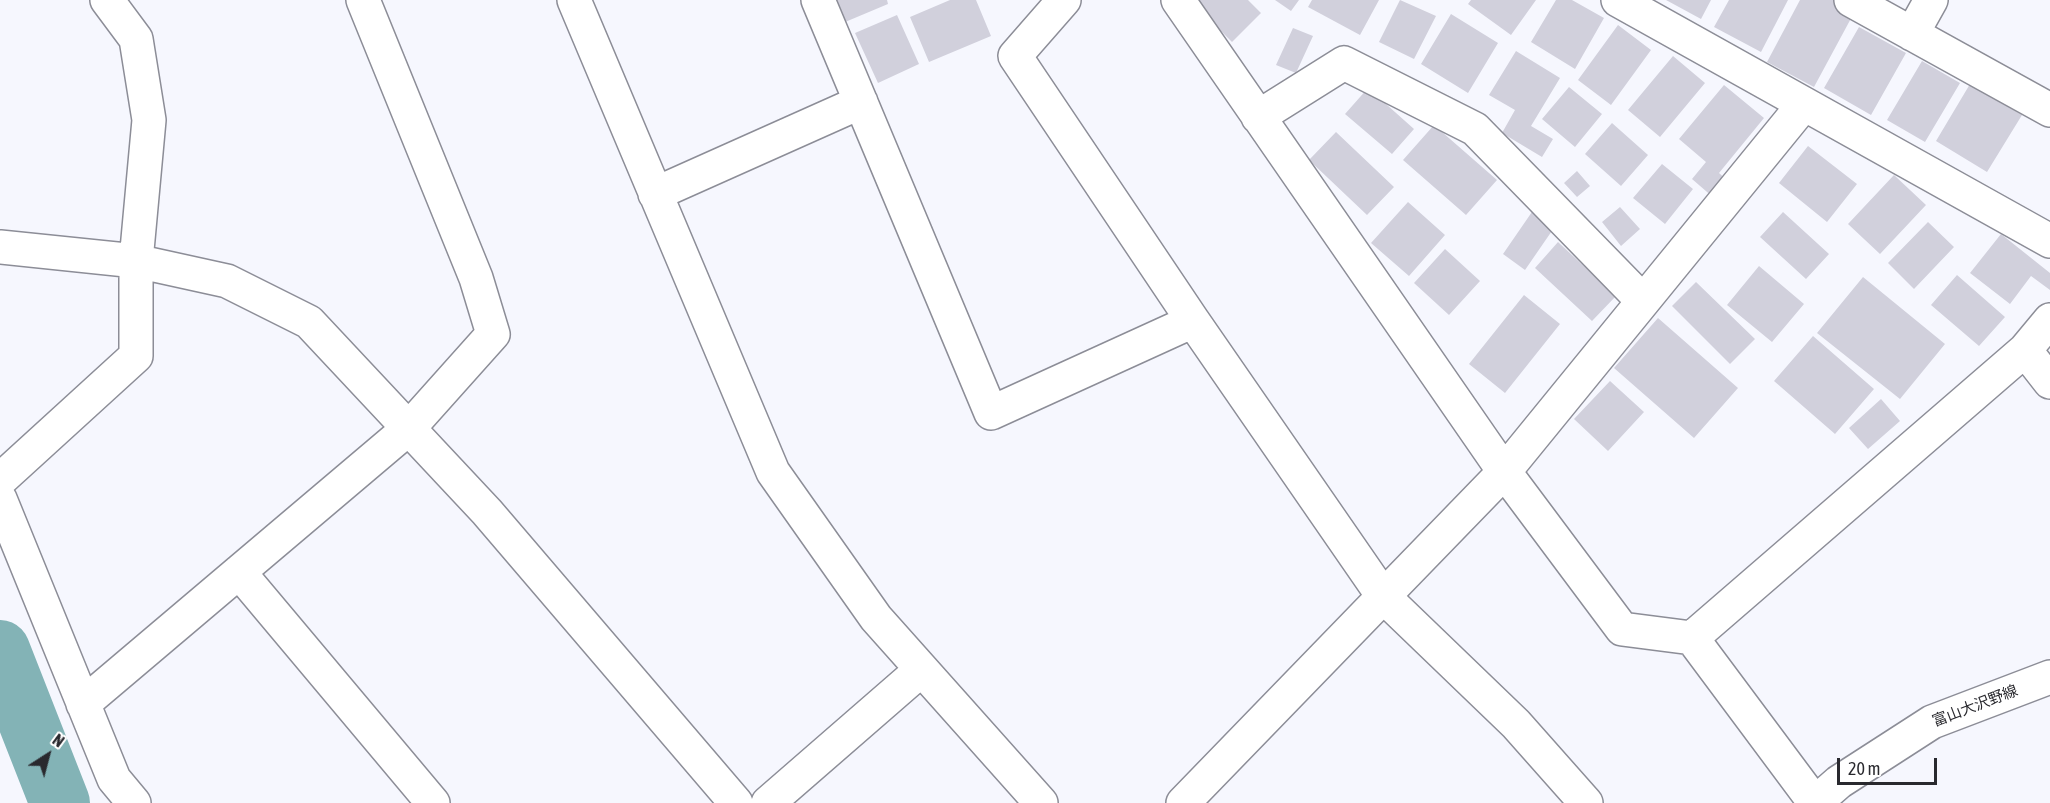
<!DOCTYPE html>
<html>
<head>
<meta charset="utf-8">
<style>
	body { margin:0 }
	#map { position:relative; width:2050px; height:803px; overflow:hidden; background:#f6f7fe; font-family:"Asap Condensed",sans-serif }
	canvas { display:block }
	.north { position:absolute; left:18px; top:725px; width:60px; height:60px; -webkit-text-stroke:4px #fff; paint-order:stroke; rotate:36deg; font-size:16px; font-weight:700; line-height:24px; text-align:center; color:#29292e }
	.north::after { content:''; display:block; margin:auto; width:21px; height:27px; background:#29292e; clip-path:polygon(50% 0,100% 100%,50% 72%,0 100%) }
	.scale { position:absolute; left:1837px; top:758px; width:100px; height:27px; box-sizing:border-box; border:3px solid #29292e; border-top:0; padding-left:8px; font-size:18px; line-height:21px; white-space:nowrap; color:#29292e; -webkit-text-stroke:4px #fff; paint-order:stroke }
</style>
</head>
<body>
<div id="map">
<canvas width="2050" height="803"></canvas>
<div class="north">N</div>
<div class="scale">20 m</div>
</div>
<script>
const ctx = document.querySelector('canvas').getContext('2d');
ctx.lineJoin = 'round';
const toPath = rows => new Path2D(rows.map(r => 'M' + r).join(''));
function stroke(path, color, width, dash) { ctx.strokeStyle = color; ctx.lineWidth = width; ctx.lineCap = dash ? 'butt' : 'round'; ctx.setLineDash(dash || []); ctx.stroke(path); }
function paint(path, color) { ctx.fillStyle = color; ctx.fill(path, 'evenodd'); }
function drawText(font, color, halo, rows, align = 'center') {
  ctx.font = font + ' "Asap Condensed","Noto Sans JP",sans-serif'; ctx.lineWidth = 4.5; ctx.setLineDash([]); ctx.textBaseline = 'middle'; ctx.strokeStyle = halo; ctx.fillStyle = color; for (const [text, x, y, turn = 0] of rows) {
    ctx.save(); ctx.translate(x, y); ctx.rotate((+turn || 0) * Math.PI / 180); ctx.textAlign = isNaN(turn) ? turn : align; if (halo) ctx.strokeText(text, 0, 0); ctx.fillText(text, 0, 0); ctx.restore();
  }
}
const river = toPath([
	[0,650,60,803]
]);
const building = toPath([
	[827,0,887,0,888,4,838,25],
	[950,0,976,0,991,36,929,62,910,17],
	[1198,0,1248,0,1261,13,1232,42,1194,4],
	[1275,0,1299,0,1291,11],
	[1312,0,1379,0,1360,35,1308,7],
	[1400,0,1436,16,1414,59,1379,42],
	[1471,0,1536,0,1511,35,1468,4],
	[1556,0,1572,0,1604,18,1575,69,1531,42],
	[1666,0,1711,0,1701,19],
	[1729,0,1788,0,1761,52,1714,27],
	[1800,0,1835,0,1855,11,1814,87,1767,62],
	[1451,14,1498,43,1468,93,1421,64],
	[897,15,919,64,878,83,855,33],
	[1618,25,1651,50,1611,105,1578,80],
	[1859,27,1906,53,1871,115,1824,88],
	[1293,28,1313,36,1296,73,1276,65],
	[1516,51,1560,78,1531,126,1553,139,1542,157,1502,133,1515,110,1489,95],
	[1673,56,1705,83,1660,137,1628,110],
	[1922,61,1960,83,1925,142,1887,120],
	[1970,84,2022,115,1987,172,1936,141],
	[1724,85,1764,118,1719,173,1728,181,1714,198,1692,179,1706,162,1679,139],
	[1569,87,1602,114,1575,147,1542,119],
	[1368,88,1414,129,1392,154,1345,114],
	[1612,123,1648,155,1621,186,1585,154],
	[1434,125,1497,180,1466,215,1403,160],
	[1336,132,1394,187,1367,215,1309,160],
	[1808,146,1857,184,1827,222,1779,183],
	[1662,164,1693,189,1665,224,1633,198],
	[1577,171,1590,186,1577,197,1564,183],
	[1894,175,1926,205,1880,254,1848,224],
	[1408,202,1445,235,1409,276,1371,243],
	[1620,207,1640,229,1621,246,1602,222],
	[1534,209,1556,225,1525,270,1503,254],
	[1783,212,1829,254,1806,279,1760,237],
	[1928,222,1954,247,1914,289,1888,263],
	[2001,234,2050,273,2050,290,2031,276,2010,304,1970,273],
	[1558,242,1616,296,1592,321,1535,268],
	[1445,249,1480,281,1449,315,1414,283],
	[1759,266,1804,304,1772,342,1727,305],
	[1957,275,2005,317,1979,346,1931,305],
	[1863,277,1945,344,1900,399,1817,333],
	[1696,282,1755,339,1730,364,1672,306],
	[1524,295,1560,324,1505,393,1469,364],
	[1658,318,1738,388,1694,438,1614,368],
	[1813,336,1874,389,1835,434,1774,381],
	[1610,381,1644,412,1608,451,1574,419],
	[1881,399,1900,421,1868,449,1849,428]
]);
const minor = toPath([
	[574,0,773,472,876,618,1041,803],
	[818,0,991,413,1193,321,1383,596,1516,724,1586,803],
	[1064,0,1015,56,1193,321],
	[1178,0,1501,467,1622,629,1692,638,1815,803],
	[1618,0,2050,241],
	[1851,0,2050,110],
	[1912,34,1931,0],
	[1258,117,1344,63,1475,129,1643,301],
	[655,194,861,102],
	[0,247,136,261,227,281,309,322,487,512,736,803],
	[2050,320,2025,350,2050,382],
	[0,480,136,356,136,261,149,120,136,39,107,0],
	[0,499,114,779,134,803],
	[239,572,433,803],
	[1692,638,2025,350],
	[83,704,409,428,493,334,476,278,363,0],
	[768,803,921,670],
	[1183,803,1504,472,1804,104]
]);
const major = toPath([
	[1815,803,1839,782,1932,722,2050,677]
]);
const streetNames = [
	["富山大沢野線",1975,706,-21]
];
stroke(river, '#83b3b6', 60);
paint(building, '#d1d0dc');
stroke(minor, '#8c8d97', 36);
stroke(major, '#8c8d97', 36);
stroke(minor, '#fff', 33);
stroke(major, '#fff', 33);
drawText('15px', '#29292e', '#fff', streetNames);
</script>
</body>
</html>
